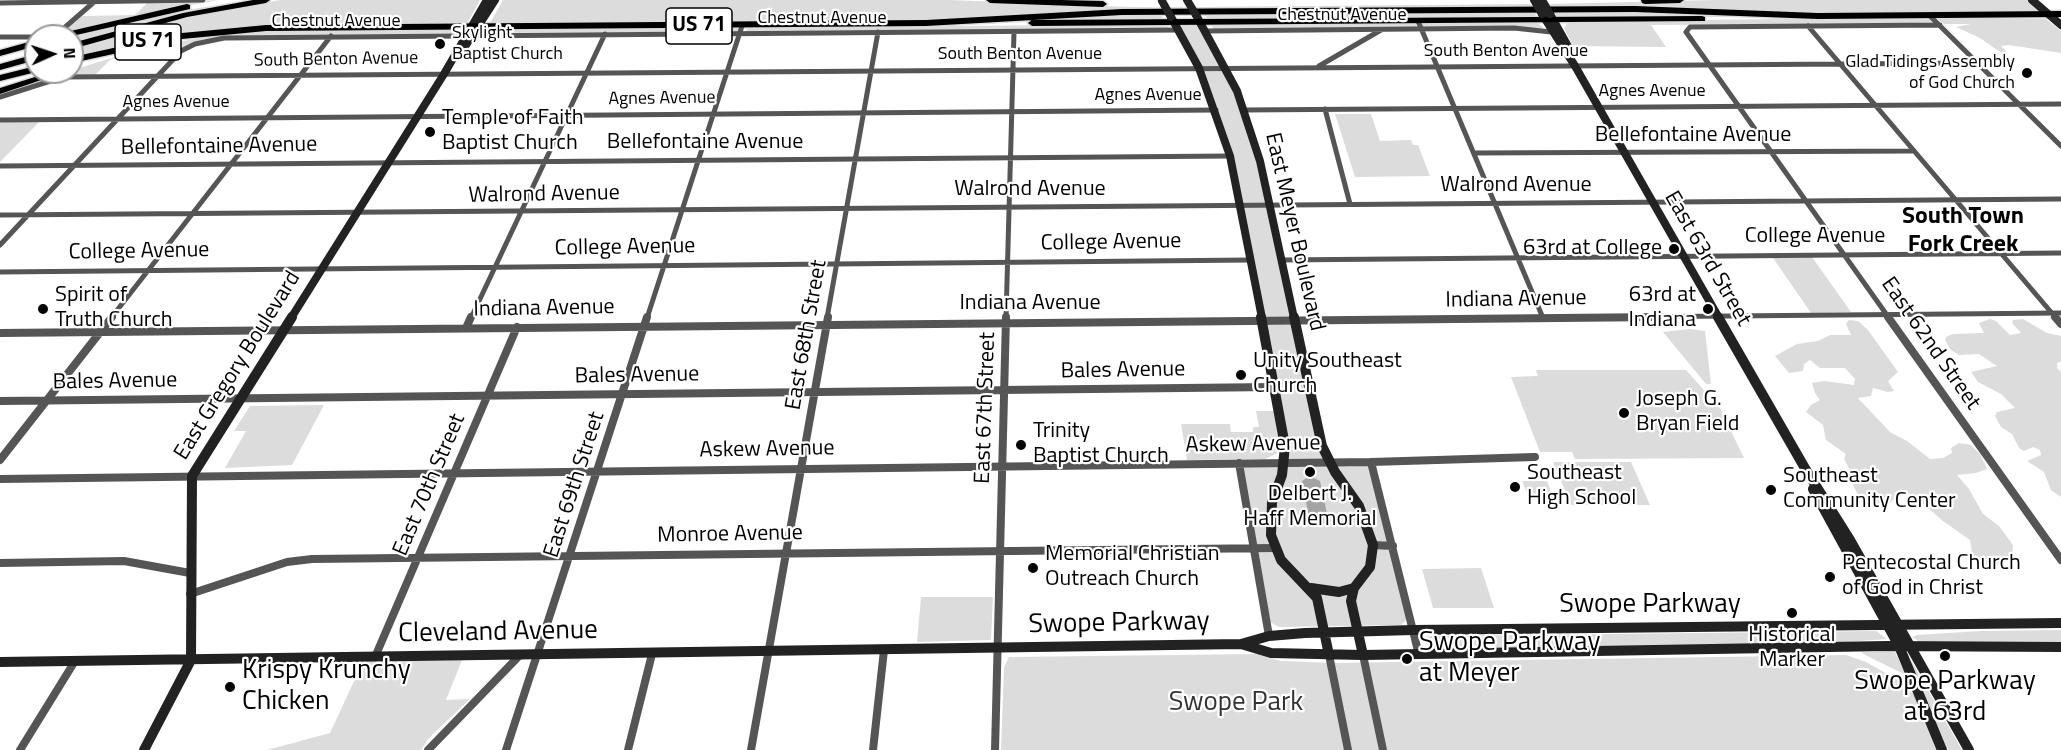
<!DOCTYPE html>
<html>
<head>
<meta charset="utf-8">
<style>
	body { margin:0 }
	#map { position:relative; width:2061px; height:750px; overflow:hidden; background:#fff; font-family:"Titillium Web",sans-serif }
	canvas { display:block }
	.north { position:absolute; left:24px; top:24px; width:60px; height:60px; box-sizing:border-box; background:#fff; border:2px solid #999; border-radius:50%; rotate:87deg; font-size:16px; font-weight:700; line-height:24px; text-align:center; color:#000 }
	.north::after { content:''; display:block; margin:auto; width:21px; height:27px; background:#000; clip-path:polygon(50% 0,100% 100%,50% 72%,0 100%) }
</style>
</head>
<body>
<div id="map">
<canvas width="2061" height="750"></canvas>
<div class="north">N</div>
</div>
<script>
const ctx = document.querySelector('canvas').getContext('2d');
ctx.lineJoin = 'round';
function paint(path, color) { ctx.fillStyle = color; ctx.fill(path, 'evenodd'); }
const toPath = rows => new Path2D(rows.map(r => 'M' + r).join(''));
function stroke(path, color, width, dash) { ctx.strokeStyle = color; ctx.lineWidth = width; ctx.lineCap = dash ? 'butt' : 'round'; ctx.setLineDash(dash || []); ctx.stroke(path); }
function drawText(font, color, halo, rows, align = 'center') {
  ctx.font = font + ' "Titillium Web",sans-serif'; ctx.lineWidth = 4.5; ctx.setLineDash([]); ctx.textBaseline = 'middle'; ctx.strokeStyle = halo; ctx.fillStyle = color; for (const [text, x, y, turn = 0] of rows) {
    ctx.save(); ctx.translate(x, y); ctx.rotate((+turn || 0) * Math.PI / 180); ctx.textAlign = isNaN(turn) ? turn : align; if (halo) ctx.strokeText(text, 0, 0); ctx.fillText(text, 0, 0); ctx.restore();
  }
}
const green = toPath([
	[219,0,136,15,55,36,49,36,65,31,82,16,135,15,147,3],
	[251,0,186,13,72,44,72,36,68,36,167,13],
	[280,0,480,0,468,22,223,28,166,36,72,58,72,49,190,16],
	[503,0,949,0,1157,8,895,21,490,23],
	[1715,0,2027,0,2039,11,1778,13,1551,7,1549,4],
	[1530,4,1532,7,1223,9,1201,7],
	[1554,11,1621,11,1759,17,1557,17],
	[1534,12,1537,17,1209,20,1205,14],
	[1160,14,1164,19,990,22,1041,17],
	[1894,18,1929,19,1934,23,1651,25,1666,47,1573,46,1564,28,1568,22,1578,21],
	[1940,18,2046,19,2061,31,2061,53,2009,45,2001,46,2006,51,2006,54,2003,54,1980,38,1956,27,1971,24,1944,24,1938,20],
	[1536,22,1544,28,1422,26,1421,24],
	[1198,23,1230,82,1257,161,1328,466,1369,464,1407,619,1401,625,1279,627,1270,622,1244,467,1276,465,1290,454,1234,157,1207,79,1179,25],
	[1415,23,1417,27,1214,29,1211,25],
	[1165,24,1170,29,745,31,749,28],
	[712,28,739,29,739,32,484,33,486,30],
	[426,30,463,31,458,34,226,36,182,48,149,49,143,56,111,59,95,75,68,75,0,95,0,92,128,53,172,43,207,37,266,31],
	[1335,114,1371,114,1380,141,1411,140,1413,145,1418,145,1430,176,1355,177],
	[40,121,0,162,0,122],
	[1812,257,1851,312,1811,313,1773,258],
	[1990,319,1996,321,2010,335,2021,333,2012,323,2013,320,2023,319,2047,333,2061,336,2061,361,2057,363,2057,368,2061,372,2061,497,2051,490,2044,472,2027,461,2041,455,2040,450,2033,447,2024,451,2019,448,2012,434,2001,427,1995,416,1997,412,2015,408,2001,394,1978,382,1971,372,1997,366,1979,354,1959,355,1951,350,1945,340,1946,337,1953,334,1984,333,1979,323],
	[1849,320,1858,321,1868,330,1898,372,1888,381,1894,391,1888,392,1873,388,1871,396,1858,398,1890,432,1907,441,1930,459,1943,458,1952,453,1951,448,1959,443,1971,445,1980,454,1987,469,1976,473,1957,475,1969,489,1983,514,1999,526,2013,545,2012,558,1993,568,1980,565,1972,554,1970,540,1943,521,1912,494,1901,493,1885,507,1868,502,1858,495,1850,479,1850,470,1844,459,1846,454,1826,440,1823,425,1806,412,1811,405,1820,400,1815,393,1812,383,1824,381,1854,385,1855,379,1845,368,1820,368,1810,360,1804,364,1803,371,1789,373,1775,356,1797,344,1818,341,1830,335,1851,335,1846,324],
	[1690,329,1705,331,1711,384,1706,384,1663,332],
	[1536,370,1686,370,1703,389,1710,402,1717,402,1744,458,1575,459,1572,452,1540,452,1511,377,1538,376],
	[324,405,292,465,225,468,246,431,234,431,250,406],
	[1256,411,1274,411,1280,448,1276,454,1265,459,1187,460,1181,424,1230,424,1231,432,1253,432,1253,427,1259,427],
	[1553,462,1631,462,1650,505,1571,505],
	[1522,481,1547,481,1554,500,1530,500],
	[1481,568,1494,608,1433,608,1422,569],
	[921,597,993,597,991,640,917,642],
	[2061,630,2061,642,1920,642,1912,637,1917,635,1981,631],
	[1876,631,1887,639,1804,645,1431,649,1423,640,1425,637,1431,636],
	[1861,652,1895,652,1906,675,1865,655],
	[1257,654,1281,661,1333,663,1846,655,1866,662,1905,684,1917,699,1939,750,1001,750,1004,667,1009,657],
	[462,660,446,700,470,699,429,738,421,750,267,750,330,733,363,662],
	[1909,662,1912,662,1962,750,1948,750]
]);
const water = toPath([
	[1310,476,1320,481,1329,523,1310,523,1302,481]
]);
const streetFar1 = toPath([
	[0,3,203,0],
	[1930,16,2061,146],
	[1418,21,1543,318],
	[1808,26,2056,318],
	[1205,31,1514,28,1551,32],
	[40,36,63,29,94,2],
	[0,37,36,37],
	[1319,66,1381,30],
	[0,97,63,77,1978,63],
	[1325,109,1350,204],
	[1244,110,2061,104],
	[0,120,1216,110],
	[1474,153,1913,151],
	[0,166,1230,156],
	[0,215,2061,199],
	[0,245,181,51,195,44,224,38,1179,30],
	[1281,260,2061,253],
	[0,272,1250,260],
	[111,318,331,36],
	[471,318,605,34],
	[647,318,742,26],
	[827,318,878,32],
	[1006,318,1014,32],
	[1508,318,2061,313],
	[1889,318,1686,32,1690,27,1940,25]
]);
const street = toPath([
	[1888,317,2061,560],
	[2055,317,2061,324],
	[466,328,471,317],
	[0,333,1663,317],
	[0,401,1274,387],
	[0,460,112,317],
	[1371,462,1419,655],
	[1239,463,1269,636],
	[0,479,1371,462,1535,457],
	[1373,545,1393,546],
	[0,563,124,561,190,573],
	[190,594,287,562,312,559,1275,548],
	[1329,655,1348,750],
	[1363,655,1383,750],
	[375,657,517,327],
	[20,750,75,661],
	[428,750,520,655],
	[506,750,647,317],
	[628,750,652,654],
	[751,750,828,317],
	[873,750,884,650],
	[995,750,1006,317]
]);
const secondaryFar1 = toPath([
	[2032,0,2061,25],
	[1542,14,1575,66,1719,318],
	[1550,14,1570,50],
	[1196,15,1237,91,1260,161,1294,318],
	[1171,17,1199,68,1230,156,1262,318],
	[464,48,495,0],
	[291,318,444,74,487,0]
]);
const secondary = toPath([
	[1261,317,1285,446,1282,475,1272,502,1271,535,1281,560,1317,598,1329,655],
	[1294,317,1322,446,1335,472,1359,506,1373,545,1370,567,1354,588,1351,601,1363,655],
	[1718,317,1806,470,1850,540,1969,750],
	[1813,489,1899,646,1942,750],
	[1311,588,1339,592,1354,588],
	[1241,644,1271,653,1363,655,1887,646,2061,647],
	[0,662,1241,644,1269,636,1305,633,1413,630,2061,623],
	[144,750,191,660,192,476,292,317]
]);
const highway = toPath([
	[253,0,270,0,266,3,187,17,72,49,72,43,183,13,253,0],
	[986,0,1061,0,1103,1,1107,4,1103,7,990,3,986,0],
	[1641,0,1684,0,1680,3,1645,4,1642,3,1641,0],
	[187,4,190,5,190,9,72,36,58,36,62,33,187,4],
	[1635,6,1818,13,2061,11,2061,17,1818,19,1635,12,1122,15,926,26,266,31,182,39,72,63,72,57,182,33,266,25,926,20,1122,9,1635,6],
	[1702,16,1705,17,1705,21,1032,26,1028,23,1032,20,1702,16],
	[36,40,36,46,0,56,0,50,36,40],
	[36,54,36,60,0,70,0,64,36,54],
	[36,66,36,72,0,81,0,75,36,66],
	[51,72,65,72,0,94,0,88,51,72]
]);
const secondaryBridge = toPath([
	[1187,0,1196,15],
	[1534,0,1542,14],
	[1542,0,1550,14],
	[1162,1,1171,17]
]);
const markers = [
	[440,44,6,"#000"],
	[2027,73,6,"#000"],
	[430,132,6,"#000"],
	[1674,249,6,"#000"],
	[43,309,6,"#000"],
	[1708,309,6,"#000"],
	[1241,375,6,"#000"],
	[1624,413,6,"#000"],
	[1021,445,6,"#000"],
	[1310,472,6,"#000"],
	[1515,487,6,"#000"],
	[1771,490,6,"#000"],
	[1033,568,6,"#000"],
	[1830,577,6,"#000"],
	[1792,613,6,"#000"],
	[1945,656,6,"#000"],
	[1407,659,6,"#000"],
	[230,687,6,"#000"]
];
const farStreetnames = [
	["Chestnut Avenue",1342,16],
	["Chestnut Avenue",822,19],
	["Chestnut Avenue",336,22],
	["South Benton Avenue",1506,52],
	["South Benton Avenue",1020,55],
	["South Benton Avenue",336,60,-1],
	["Agnes Avenue",1652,92],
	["Agnes Avenue",1148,96],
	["Agnes Avenue",662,99,-1],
	["Agnes Avenue",176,103]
];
const farPoinames = [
	["Skylight",452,34],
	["Baptist Church",452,55],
	["Glad Tidings Assembly",2015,63,"right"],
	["of God Church",2015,84,"right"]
];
const shields = [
	[699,26,66],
	[148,42,66]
];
const shieldNames = [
	["US 71",699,26],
	["US 71",148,42]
];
const poiNames = [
	["Temple of Faith",442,119],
	["Baptist Church",442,144],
	["63rd at College",1662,249,"right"],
	["Spirit of",55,296],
	["Truth Church",55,321],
	["63rd at",1696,296,"right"],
	["Indiana",1696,321,"right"],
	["Unity Southeast",1253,362],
	["Church",1253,387],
	["Joseph G.",1636,400],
	["Bryan Field",1636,425],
	["Trinity",1033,432],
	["Baptist Church",1033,457],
	["Southeast",1527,474],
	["High School",1527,499],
	["Southeast",1783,477],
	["Community Center",1783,502],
	["Delbert J.",1310,495,"center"],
	["Haff Memorial",1310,520,"center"],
	["Memorial Christian",1045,555],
	["Outreach Church",1045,580],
	["Pentecostal Church",1842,564],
	["of God in Christ",1842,589],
	["Historical",1792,636,"center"],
	["Marker",1792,661,"center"]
];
const streetNames = [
	["Bellefontaine Avenue",1693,136],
	["Bellefontaine Avenue",705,143],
	["Bellefontaine Avenue",219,147,-1],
	["Walrond Avenue",1516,186],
	["Walrond Avenue",1030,190],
	["Walrond Avenue",544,195,-1],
	["East Meyer Boulevard",1294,232,77],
	["College Avenue",1815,237],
	["College Avenue",1111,243,-1],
	["College Avenue",625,248,-1],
	["College Avenue",139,252,-1],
	["East 63rd Street",1707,259,60],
	["Indiana Avenue",1516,300,-1],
	["Indiana Avenue",1030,304],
	["Indiana Avenue",544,309,-1],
	["East 68th Street",807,335,-80],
	["East 62nd Street",1930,344,55],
	["East Gregory Boulevard",238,366,-58],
	["Bales Avenue",1123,371,-1],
	["Bales Avenue",637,376,-1],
	["Bales Avenue",115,382,-1],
	["East 67th Street",986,408,-88],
	["Askew Avenue",1253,445,-1],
	["Askew Avenue",767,450,-1],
	["East 70th Street",430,485,-67],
	["East 69th Street",575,485,-72],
	["Monroe Avenue",730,535,-1]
];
const neighbourhoodNames = [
	["South Town",1963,217],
	["Fork Creek",1963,245]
];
const nearStreetnames = [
	["Swope Parkway",1650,605],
	["Swope Parkway",1119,624,-1],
	["Cleveland Avenue",498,633,-1]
];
const nearPoinames = [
	["Swope Parkway",1419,643],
	["at Meyer",1419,674],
	["Krispy Krunchy",242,671],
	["Chicken",242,702],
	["Swope Parkway",1945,682,"center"],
	["at 63rd",1945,713,"center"]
];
const nearParknames = [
	["Swope Park",1236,703]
];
paint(green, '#dcdcdc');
paint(water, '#a3a3a3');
stroke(highway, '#dbdbdb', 3);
stroke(streetFar1, '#555', 5);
stroke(street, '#555', 8);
stroke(secondaryFar1, '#222', 8);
stroke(secondary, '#222', 10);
paint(highway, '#000');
stroke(secondaryBridge, '#222', 8);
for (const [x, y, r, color] of markers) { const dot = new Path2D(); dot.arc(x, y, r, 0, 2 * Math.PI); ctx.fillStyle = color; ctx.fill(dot); stroke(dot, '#fff', 2); }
drawText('18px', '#000', '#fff', farStreetnames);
drawText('18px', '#000', '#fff', farPoinames, 'left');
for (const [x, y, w] of shields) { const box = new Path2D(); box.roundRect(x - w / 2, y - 18, w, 36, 4.5); ctx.fillStyle = '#fff'; ctx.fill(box); stroke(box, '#000', 1.5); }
drawText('bold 21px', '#000', null, shieldNames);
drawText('22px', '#000', '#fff', poiNames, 'left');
drawText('22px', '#000', '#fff', streetNames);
drawText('bold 24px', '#000', '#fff', neighbourhoodNames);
drawText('27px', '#000', '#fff', nearStreetnames);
drawText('27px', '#000', '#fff', nearPoinames, 'left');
drawText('27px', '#333', '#fff', nearParknames);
</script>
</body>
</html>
